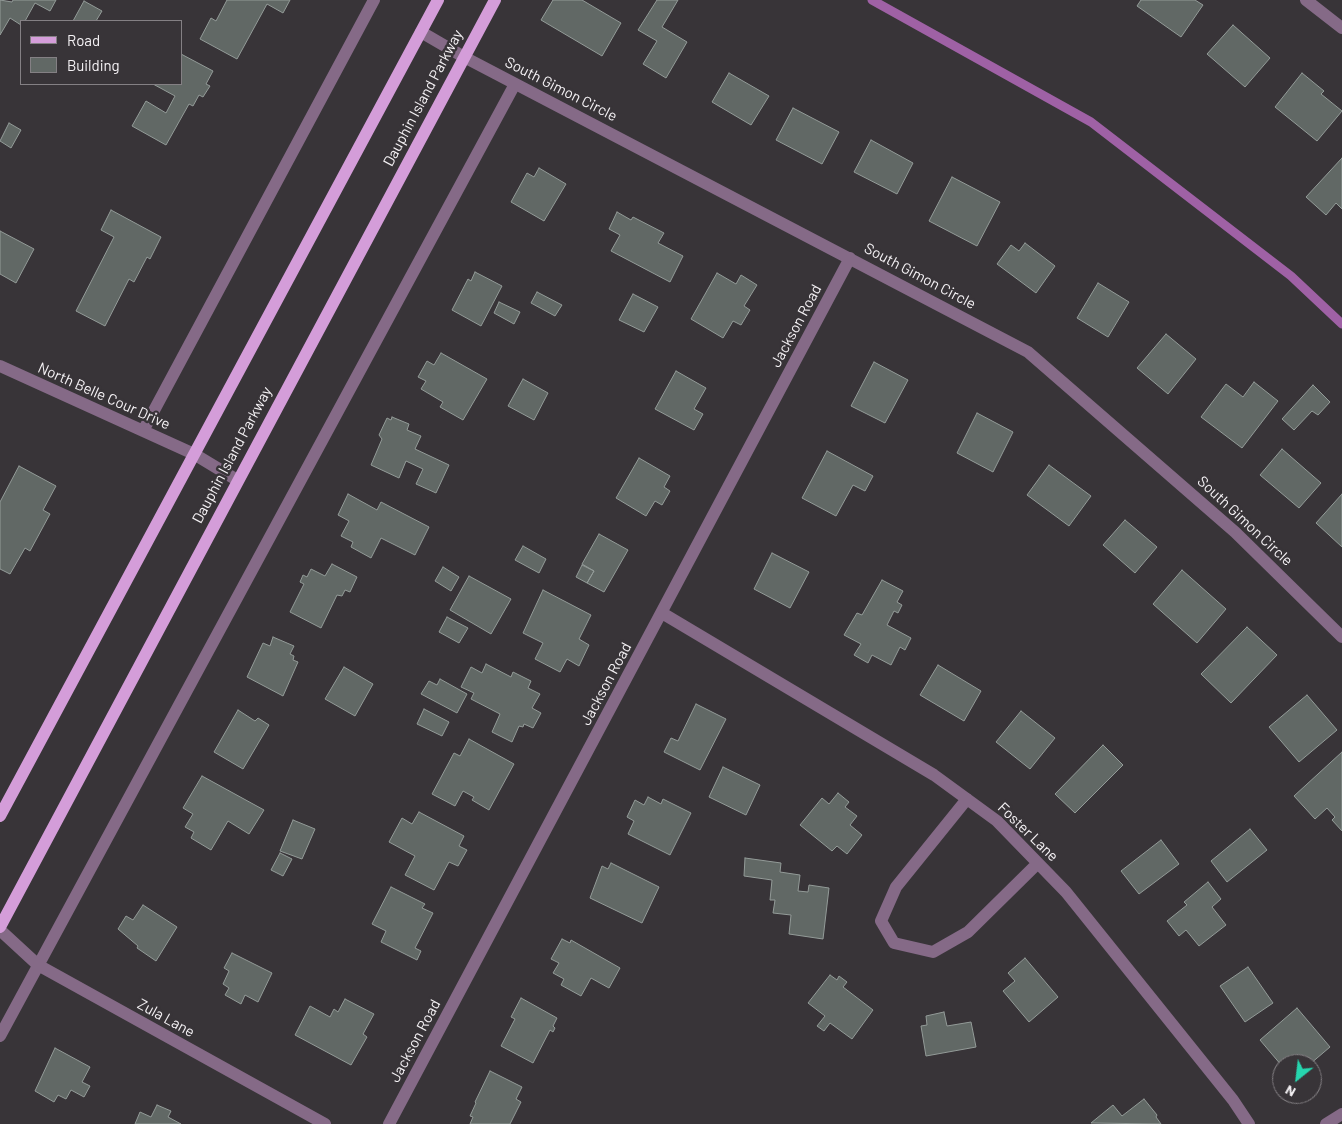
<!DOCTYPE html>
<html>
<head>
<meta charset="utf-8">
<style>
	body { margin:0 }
	#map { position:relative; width:1342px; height:1124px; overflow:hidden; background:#383438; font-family:Barlow,sans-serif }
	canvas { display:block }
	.legend { position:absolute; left:20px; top:20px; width:162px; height:65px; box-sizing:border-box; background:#383438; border:1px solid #848084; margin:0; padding:6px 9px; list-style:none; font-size:15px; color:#f5f2f5 }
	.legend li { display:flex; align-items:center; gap:10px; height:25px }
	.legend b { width:25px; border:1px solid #848084 }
	.north { position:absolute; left:1272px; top:1054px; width:50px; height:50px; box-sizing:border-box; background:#383438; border:1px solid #848084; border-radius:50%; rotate:209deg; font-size:14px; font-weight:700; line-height:20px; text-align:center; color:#f5f2f5 }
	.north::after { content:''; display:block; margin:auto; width:18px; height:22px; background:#26d5ae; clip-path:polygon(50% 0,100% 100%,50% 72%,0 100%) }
</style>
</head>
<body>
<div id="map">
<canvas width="1342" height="1124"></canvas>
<ul class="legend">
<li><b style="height:6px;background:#d49dd9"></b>Road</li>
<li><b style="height:14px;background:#616865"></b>Building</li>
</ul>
<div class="north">N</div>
</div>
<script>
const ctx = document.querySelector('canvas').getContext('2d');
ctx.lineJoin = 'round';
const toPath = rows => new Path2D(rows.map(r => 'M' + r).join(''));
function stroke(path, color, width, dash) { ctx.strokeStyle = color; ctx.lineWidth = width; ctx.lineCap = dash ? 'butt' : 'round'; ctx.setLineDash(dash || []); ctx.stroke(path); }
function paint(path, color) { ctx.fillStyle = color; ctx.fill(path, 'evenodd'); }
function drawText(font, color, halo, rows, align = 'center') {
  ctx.font = font + ' Barlow,sans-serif'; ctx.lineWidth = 5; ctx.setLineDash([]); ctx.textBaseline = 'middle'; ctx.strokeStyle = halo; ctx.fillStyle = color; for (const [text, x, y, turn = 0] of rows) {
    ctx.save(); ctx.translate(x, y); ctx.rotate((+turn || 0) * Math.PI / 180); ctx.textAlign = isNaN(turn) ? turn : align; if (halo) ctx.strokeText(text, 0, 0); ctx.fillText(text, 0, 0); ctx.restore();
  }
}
const stream = toPath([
	[872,0,1091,122,1291,276,1342,324]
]);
const building = toPath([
	[0,0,12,2,13,0,56,0,50,11,35,3,25,21,21,21,21,25,10,18,0,35,0,0],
	[227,0,290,0,283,13,267,4,237,59,200,39,211,18,216,21,227,0],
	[553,0,582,0,621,23,602,56,541,20,553,0],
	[657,0,678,0,662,27,687,42,666,78,643,64,657,41,638,30,657,0],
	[1141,0,1195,0,1203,5,1181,37,1137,6,1141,0],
	[84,1,102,11,96,21,73,21,84,1],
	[1233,25,1270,58,1245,87,1207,54,1233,25],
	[181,54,213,71,206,84,210,86,203,97,199,95,193,106,189,104,166,145,132,126,146,101,166,113,175,96,153,84,181,84,181,54],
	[729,73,769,96,751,125,712,102,729,73],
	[1302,73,1324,91,1321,94,1342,111,1317,141,1275,107,1302,73],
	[793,108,839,132,822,164,776,140,793,108],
	[9,123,21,130,11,148,0,141,9,123],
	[871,140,913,163,897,194,854,172,871,140],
	[1342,158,1342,209,1336,203,1326,215,1306,197,1342,158],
	[539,168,566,184,544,221,511,202,527,173,534,177,539,168],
	[952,177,1000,202,977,246,929,221,952,177],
	[111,210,161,237,150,259,147,257,134,282,129,279,105,326,76,311,114,237,101,230,111,210],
	[617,212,631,220,633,217,664,233,658,243,683,256,670,282,611,251,620,235,609,229,617,212],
	[0,231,34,249,16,283,0,274,0,231],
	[1025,243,1055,266,1036,293,997,264,1011,245,1019,251,1025,243],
	[475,272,502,286,481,326,452,310,468,279,471,281,475,272],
	[717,273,736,284,741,275,757,285,744,306,750,310,741,325,733,321,723,338,691,319,717,273],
	[1098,283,1129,302,1108,337,1077,318,1098,283],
	[537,292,562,305,555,316,531,303,537,292],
	[633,294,658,307,644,332,619,320,633,294],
	[499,302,520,312,514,324,494,313,499,302],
	[1166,334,1196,359,1168,394,1137,368,1166,334],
	[441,353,487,379,463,420,440,407,443,402,421,389,426,381,418,377,427,361,434,365,441,353],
	[874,362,908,380,885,423,851,406,874,362],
	[676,371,706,388,694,409,703,414,694,430,655,409,676,371],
	[523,379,548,393,534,420,508,406,523,379],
	[1254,382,1278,401,1242,448,1201,417,1226,384,1243,397,1254,382],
	[1313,385,1330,402,1318,415,1312,411,1294,430,1282,419,1313,385],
	[977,413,1013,432,993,472,957,453,977,413],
	[392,417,409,424,407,430,421,436,415,449,449,465,436,493,416,484,423,469,406,461,399,478,371,465,382,439,379,435,387,418,391,420,392,417],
	[1282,449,1321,483,1299,508,1260,475,1282,449],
	[827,451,873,476,865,491,853,485,836,516,802,498,827,451],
	[639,458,670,476,664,487,670,491,662,505,655,501,646,516,616,498,639,458],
	[1049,465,1091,496,1069,526,1027,495,1049,465],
	[19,466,56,486,43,510,50,514,30,551,25,548,10,574,0,569,0,502,19,466],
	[348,494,377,510,381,502,429,527,415,555,381,538,371,558,351,547,353,542,341,536,349,521,338,515,348,494],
	[1342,494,1342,547,1316,523,1342,494],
	[1125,520,1157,547,1135,573,1103,545,1125,520],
	[599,534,628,550,604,592,587,583,594,571,582,564,599,534],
	[523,546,546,559,539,573,515,560,523,546],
	[772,553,809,572,790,608,754,589,772,553],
	[332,564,357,577,350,592,345,590,342,596,337,595,321,628,290,612,304,584,300,582,303,575,307,577,311,569,325,576,332,564],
	[582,565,594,571,587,583,576,577,582,565],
	[443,567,459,577,451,591,435,581,443,567],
	[1182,570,1226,609,1197,643,1153,604,1182,570],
	[469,576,511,599,491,634,450,610,469,576],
	[882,580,903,591,897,602,902,605,898,613,894,611,887,625,911,638,905,650,900,647,891,665,872,655,868,663,854,655,861,644,844,635,857,613,862,615,882,580],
	[543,590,591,615,579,639,589,645,579,666,567,659,560,672,535,659,543,643,523,633,543,590],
	[447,617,468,628,459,643,439,632,447,617],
	[1247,627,1277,655,1231,703,1201,674,1247,627],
	[273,637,294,646,290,654,294,656,293,660,298,662,283,696,247,677,263,643,270,646,273,637],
	[486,664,511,677,513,672,531,681,528,688,540,694,532,708,541,713,533,728,524,724,523,727,519,726,512,742,492,732,500,714,471,699,474,693,461,687,471,667,482,673,486,664],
	[938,665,981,691,964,721,920,695,938,665],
	[344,667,373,684,355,716,325,699,344,667],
	[440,679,467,694,457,713,421,694,429,681,437,685,440,679],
	[1307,695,1337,730,1299,762,1269,727,1307,695],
	[696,704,726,719,700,770,664,752,671,738,678,741,696,704],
	[424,709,449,722,442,736,417,724,424,709],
	[238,710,255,721,258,718,269,725,243,769,214,752,238,710],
	[1021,711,1055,738,1030,769,996,742,1021,711],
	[469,739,514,764,489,810,472,800,474,797,463,791,455,806,432,794,454,753,460,756,469,739],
	[1103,745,1123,765,1075,813,1055,794,1103,745],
	[1342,752,1342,831,1332,820,1335,817,1327,808,1315,819,1294,796,1342,752],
	[723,767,760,785,746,815,709,797,723,767],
	[202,776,264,810,249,834,228,821,211,850,191,838,194,832,185,827,193,814,183,808,202,776],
	[838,793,849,802,845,807,857,816,850,825,862,835,847,854,837,846,832,851,800,825,822,798,829,804,838,793],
	[648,797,661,804,663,799,691,813,670,855,628,834,634,821,627,817,635,800,644,805,648,797],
	[419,812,464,836,459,846,467,850,458,866,449,862,434,890,405,875,415,856,389,842,402,818,412,824,419,812],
	[293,820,315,829,302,859,280,851,293,820],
	[1250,829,1267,850,1227,882,1211,861,1250,829],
	[1161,840,1179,864,1139,894,1121,871,1161,840],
	[280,853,292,859,283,876,271,870,280,853],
	[745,858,781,863,780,872,800,875,798,891,808,892,809,885,829,888,823,939,789,934,791,915,773,913,775,900,770,900,772,880,744,876,745,858],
	[611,863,659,887,642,923,590,898,602,866,608,869,611,863],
	[1208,882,1221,899,1212,907,1226,925,1199,946,1186,930,1179,936,1167,921,1187,905,1184,902,1208,882],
	[391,887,425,904,422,908,433,913,415,948,421,951,417,960,381,942,386,931,372,924,391,887],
	[143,905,177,927,156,961,137,948,138,946,118,929,126,916,133,920,143,905],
	[562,939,570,943,571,940,620,968,609,988,591,978,581,996,561,985,564,979,553,973,559,963,551,959,562,939],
	[232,953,272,973,258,1002,245,995,241,1004,225,995,229,988,223,984,229,971,224,968,232,953],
	[1025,958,1058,997,1029,1022,1003,991,1015,981,1008,973,1025,958],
	[1248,967,1273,1003,1245,1022,1220,986,1248,967],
	[830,975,837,980,839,976,847,982,843,987,873,1010,852,1039,830,1023,824,1031,817,1026,825,1016,808,1003,830,975],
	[521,998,557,1018,553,1026,555,1028,553,1032,550,1030,533,1063,501,1046,515,1019,511,1017,521,998],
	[345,999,374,1014,363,1034,367,1037,351,1065,295,1035,310,1006,330,1017,334,1009,338,1012,345,999],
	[1297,1008,1330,1047,1310,1064,1282,1064,1282,1066,1260,1040,1297,1008],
	[944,1012,947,1026,971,1022,976,1047,926,1056,921,1026,927,1025,926,1016,944,1012],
	[55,1048,90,1067,82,1082,90,1086,84,1097,71,1090,66,1099,58,1095,54,1102,35,1091,55,1048],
	[490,1071,522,1087,516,1099,521,1102,510,1124,470,1124,473,1117,470,1116,476,1103,475,1102,490,1071],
	[1144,1099,1157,1115,1156,1117,1161,1124,1091,1123,1113,1105,1122,1116,1144,1099],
	[157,1105,171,1111,168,1117,181,1124,135,1124,140,1112,151,1117,157,1105]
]);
const minor = toPath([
	[1306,0,1342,28],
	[421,32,464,57,1028,352,1235,532,1342,637],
	[0,366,194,454,237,480],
	[143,431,374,0],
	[662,613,934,775,997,821,1066,892,1233,1100,1249,1124],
	[967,799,896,887,881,921,894,943,933,952,968,932,1038,863],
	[0,930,38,965,325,1124],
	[0,1036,515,84],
	[389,1124,850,258],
	[1326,1124,1342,1114]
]);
const major = toPath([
	[0,816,438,0],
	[0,927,495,0]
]);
const streetNames = [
	["South Gimon Circle",561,89,27],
	["Dauphin Island Parkway",423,98,-62],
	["South Gimon Circle",920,276,28],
	["Jackson Road",796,326,-62],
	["North Belle Cour Drive",104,396,24],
	["Dauphin Island Parkway",232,455,-62],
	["South Gimon Circle",1245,521,43],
	["Jackson Road",606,684,-62],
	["Foster Lane",1028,832,44],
	["Zula Lane",166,1018,29],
	["Jackson Road",415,1041,-62]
];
stroke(stream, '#9f61a5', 9);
paint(building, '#616865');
stroke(building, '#939b98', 1);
stroke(minor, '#856a87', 12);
stroke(major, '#d49dd9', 12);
drawText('15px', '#f5f2f5', '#383438', streetNames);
</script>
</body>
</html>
